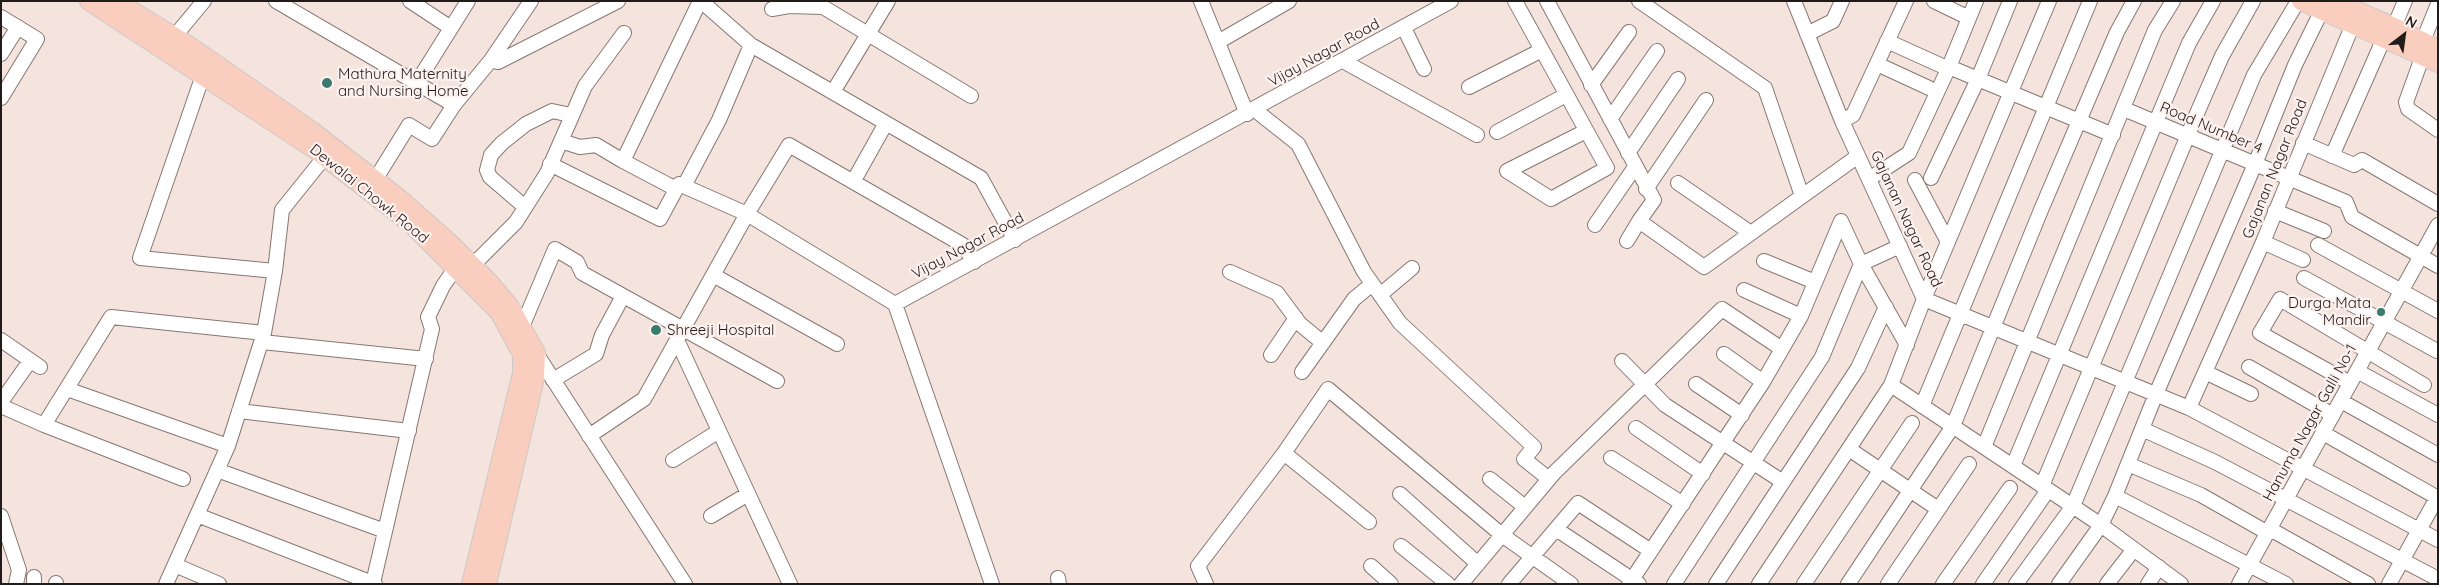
<!DOCTYPE html>
<html>
<head>
<meta charset="utf-8">
<style>
	body { margin:0 }
	#map { position:relative; width:2439px; height:585px; overflow:hidden; background:#f5e4dd; font-family:Quicksand,sans-serif }
	canvas { display:block }
	.frame { position:absolute; inset:0; border:2px solid #211b19; pointer-events:none }
	.north { position:absolute; left:2379px; top:10px; width:50px; height:50px; -webkit-text-stroke:4px #fdf2ef; paint-order:stroke; rotate:30deg; font-size:14px; font-weight:700; line-height:20px; text-align:center; color:#211b19 }
	.north::after { content:''; display:block; margin:auto; width:18px; height:22px; background:#211b19; clip-path:polygon(50% 0,100% 100%,50% 72%,0 100%) }
</style>
</head>
<body>
<div id="map">
<canvas width="2439" height="585"></canvas>
<div class="frame"></div>
<div class="north">N</div>
</div>
<script>
const ctx = document.querySelector('canvas').getContext('2d');
ctx.lineJoin = 'round';
const toPath = rows => new Path2D(rows.map(r => 'M' + r).join(''));
function stroke(path, color, width, dash) { ctx.strokeStyle = color; ctx.lineWidth = width; ctx.lineCap = dash ? 'butt' : 'round'; ctx.setLineDash(dash || []); ctx.stroke(path); }
function drawText(font, color, halo, rows, align = 'center') {
  ctx.font = font + ' Quicksand,sans-serif'; ctx.lineWidth = 4.5; ctx.setLineDash([]); ctx.textBaseline = 'middle'; ctx.strokeStyle = halo; ctx.fillStyle = color; for (const [text, x, y, turn = 0] of rows) {
    ctx.save(); ctx.translate(x, y); ctx.rotate((+turn || 0) * Math.PI / 180); ctx.textAlign = isNaN(turn) ? turn : align; if (halo) ctx.strokeText(text, 0, 0); ctx.fillText(text, 0, 0); ctx.restore();
  }
}
const minor = toPath([
	[276,1,454,105],
	[410,1,451,28],
	[701,1,751,45,981,178,1015,240],
	[1201,1,1247,114],
	[1515,1,1607,168,1551,199,1507,171,1586,131],
	[1547,1,1654,200,1639,221,1704,267,1858,156],
	[1639,1,1765,88,1802,196],
	[1794,1,1842,121,1924,299,2189,408,2438,540],
	[1934,1,1969,18],
	[2438,4,2423,41,2423,55,2406,102,2408,109,2438,130],
	[772,9,789,6,823,7,971,96],
	[1,17,37,39,1,98],
	[2394,27,2405,1],
	[1404,28,1424,69],
	[1807,34,1833,21,1842,1],
	[1887,41,1940,65],
	[1218,42,1289,1],
	[169,43,204,1],
	[1,54,18,27],
	[491,60,498,62,618,1],
	[1343,61,1477,135],
	[1877,64,1929,88],
	[1949,67,2113,135],
	[203,75,140,258,275,271],
	[416,84,468,1],
	[1591,85,1629,32],
	[1469,87,1542,50],
	[833,92,888,1],
	[2124,109,2346,202,2352,217,2438,266],
	[1255,110,1298,144,1364,272,1400,323,1534,447,1524,459,1549,479],
	[1610,119,1657,51],
	[1842,121,1853,115,1906,1],
	[1497,132,1566,95],
	[561,141,580,147,596,145,623,161,700,1],
	[2303,143,2354,165,2362,160,2438,204],
	[1628,153,1678,79],
	[2332,156,2384,38],
	[623,161,676,189],
	[550,164,660,219,679,184,747,214,789,145,963,245,974,262],
	[1931,178,1978,79,2010,1],
	[1869,179,1909,153,1949,67,1976,1],
	[375,180,409,125,432,139,454,105,491,60,531,1],
	[1915,180,1948,242],
	[853,182,886,123],
	[1678,183,1751,233],
	[684,186,719,120,751,45],
	[1646,189,1706,100],
	[525,207,490,177,487,170,491,155,502,143,526,124,552,111,571,115],
	[2275,211,2324,231],
	[1841,221,1861,264,1907,345],
	[1595,225,1635,167],
	[1627,241,1639,221],
	[2263,242,2303,260],
	[2318,245,2438,311],
	[1764,261,1815,282],
	[473,265,516,222,547,173,585,86,624,33],
	[1230,272,1277,293,1300,324,1323,343],
	[713,275,837,344],
	[2304,278,2437,351],
	[1744,290,1801,316],
	[1380,295,1412,268],
	[895,304,992,584],
	[522,327,555,249,577,262,582,273,777,381],
	[1,340,40,367],
	[677,340,790,584],
	[262,342,426,359],
	[534,353,536,353,685,584],
	[1724,354,1763,382],
	[1271,355,1296,318],
	[1622,361,1665,405,1783,482],
	[2249,367,2333,415],
	[2357,371,2438,415],
	[1302,372,1354,299,1372,284],
	[2205,372,2251,394],
	[553,380,596,354,602,335,623,296],
	[2350,383,2260,333,2280,299,2424,385],
	[1696,384,1742,415],
	[1891,385,2101,525,2181,584],
	[67,389,228,446],
	[2341,401,2438,455],
	[1,402,30,361],
	[1,406,44,425,183,479],
	[1922,406,2090,1],
	[2189,408,2263,242,2353,24],
	[239,411,409,431],
	[44,425,111,317,264,333],
	[1636,428,1703,474],
	[2142,429,2215,462,2438,579],
	[2323,433,2438,498],
	[589,436,644,399,747,214,895,304,1451,1],
	[1984,447,2155,30,2173,1],
	[1849,449,1938,509],
	[1284,453,1328,389,1502,535,1571,584],
	[1611,458,1683,504],
	[673,460,719,431],
	[2128,464,2201,495,2268,533],
	[2013,466,2173,81,2189,43,2213,1],
	[217,470,385,531],
	[1490,479,1525,507],
	[2042,486,2198,111,2222,56,2253,1],
	[1400,494,1478,564],
	[2115,496,2286,584],
	[197,515,375,584],
	[1,516,19,570,16,584],
	[711,516,748,494],
	[1556,529,1639,584],
	[2270,529,2368,584],
	[1401,546,1448,584],
	[175,565,219,584],
	[1371,566,1391,584],
	[34,577,34,584],
	[1058,578,1059,584],
	[56,583,56,584],
	[373,583,432,329,428,317,443,286,456,267],
	[166,584,228,446,264,333,275,271,282,210,331,149],
	[1206,584,1198,566,1284,453,1369,522],
	[1461,584,1554,473,1722,309,1782,349],
	[1509,584,1578,503,1651,551],
	[1629,584,1763,382,1801,316,1841,221],
	[1674,584,1822,357,1861,264,1900,246],
	[1716,584,1858,368,1886,307],
	[1759,584,1891,385,1924,299,2049,1],
	[1804,584,1912,423],
	[1848,584,1953,426,2041,210,2117,32,2134,1],
	[1888,584,1969,464],
	[1943,584,2010,488],
	[1983,584,2048,490],
	[2016,584,2073,506,2254,75,2298,1],
	[2059,584,2101,525,2115,496,2156,394,2255,164,2295,65,2322,10],
	[2107,584,2134,549],
	[2148,584,2159,567],
	[2239,584,2438,225],
	[2389,584,2438,496]
]);
const major = toPath([
	[89,1,317,151,409,222,499,312,522,354,522,373,471,584],
	[116,1,188,45,312,131,400,199,452,245,489,282,510,307,536,353,535,378,487,584],
	[2301,1,2438,63],
	[2335,1,2394,27,2438,49]
]);
const markers = [
	[327,83,6,"#397b6c"],
	[2381,312,5,"#397b6c"],
	[656,330,6,"#397b6c"]
];
const streetNames = [
	["Vijay Nagar Road",1324,53,-29],
	["Road Number 4",2211,128,23],
	["Gajanan Nagar Road",2275,169,-68],
	["Dewalai Chowk Road",369,194,39],
	["Gajanan Nagar Road",1906,219,65],
	["Vijay Nagar Road",968,246,-28],
	["Hanuma Nagar Galli No-1",2310,423,-61]
];
const poiNames = [
	["Mathura Maternity",338,74],
	["and Nursing Home",338,91],
	["Durga Mata",2371,303,"right"],
	["Mandir",2371,320,"right"],
	["Shreeji Hospital",667,330]
];
stroke(minor, '#877772', 16);
stroke(major, '#cac8c8', 20);
stroke(minor, '#fff', 14);
stroke(major, '#facebe', 18);
for (const [x, y, r, color] of markers) { const dot = new Path2D(); dot.arc(x, y, r, 0, 2 * Math.PI); ctx.fillStyle = color; ctx.fill(dot); stroke(dot, '#fdf2ef', 2); }
drawText('15px', '#211b19', '#fdf2ef', streetNames);
drawText('15px', '#211b19', '#fdf2ef', poiNames, 'left');
</script>
</body>
</html>
